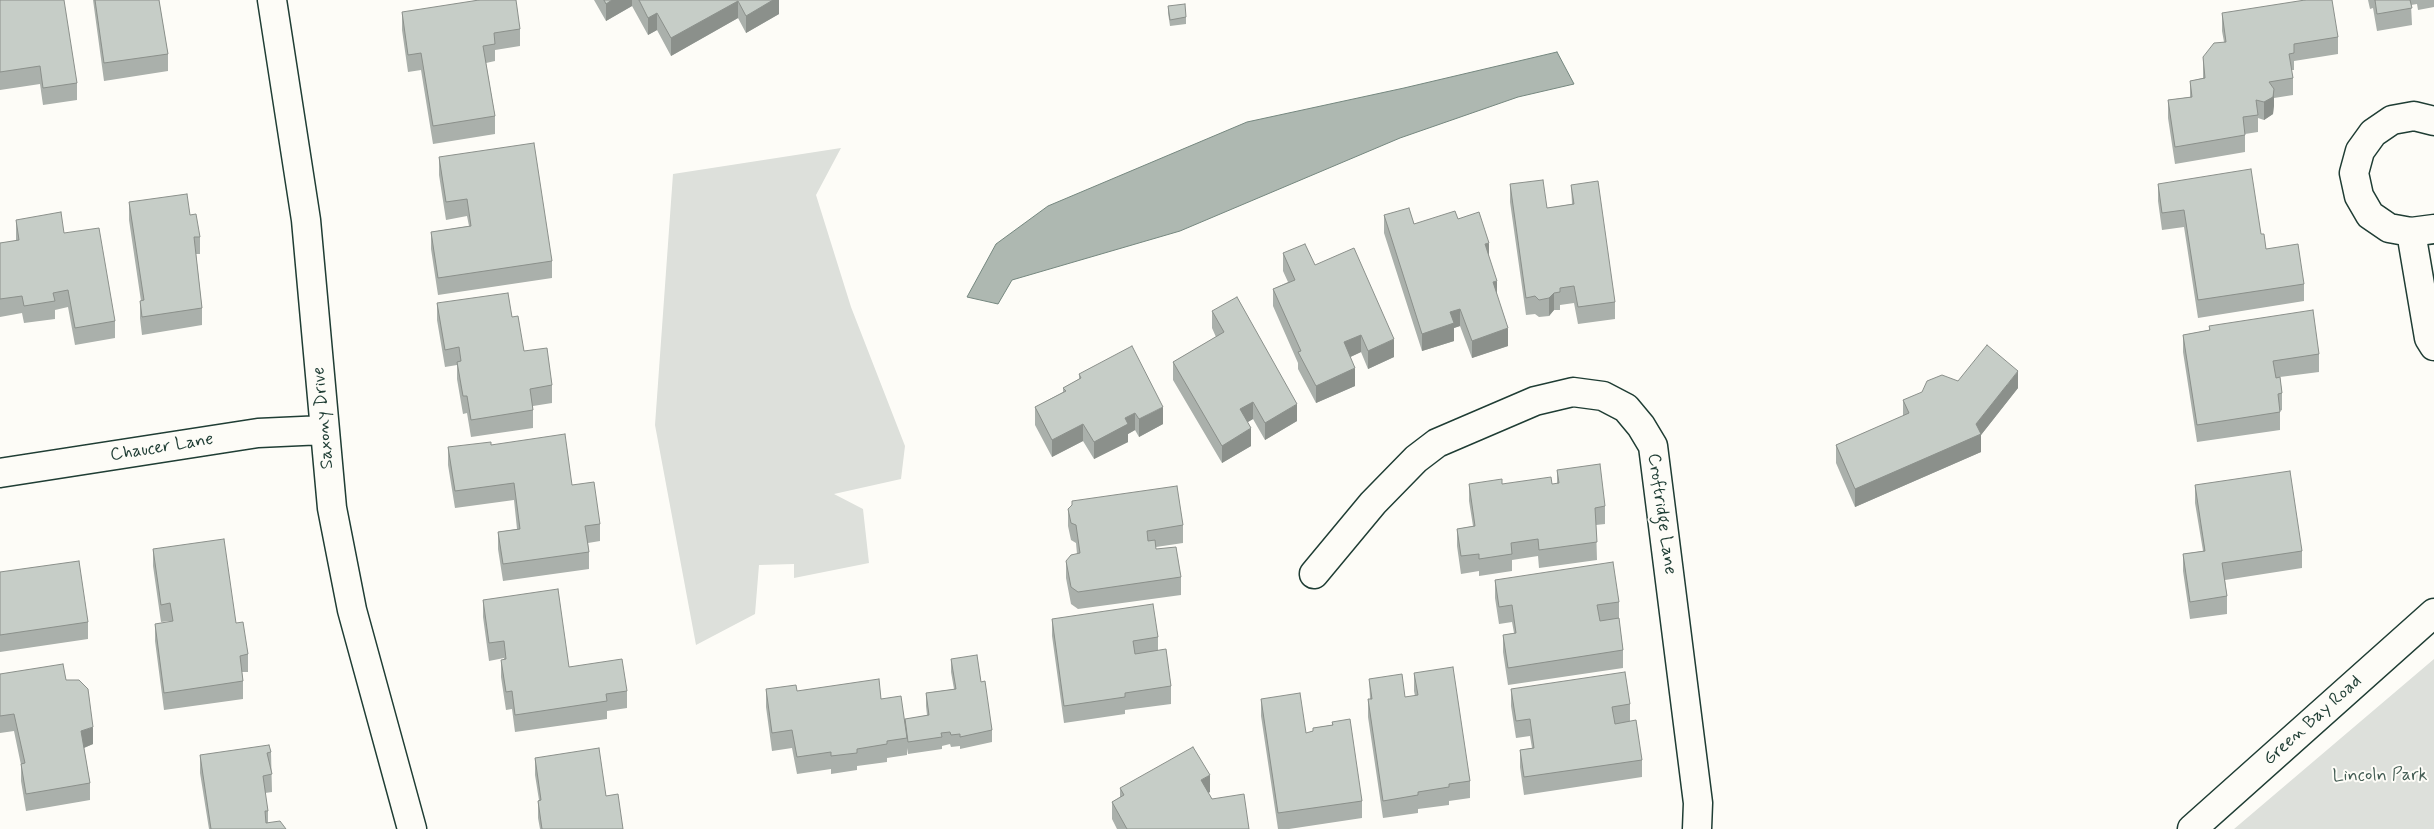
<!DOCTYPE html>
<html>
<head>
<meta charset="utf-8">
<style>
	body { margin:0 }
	canvas { display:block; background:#fdfcf7 }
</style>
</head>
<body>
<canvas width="2434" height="829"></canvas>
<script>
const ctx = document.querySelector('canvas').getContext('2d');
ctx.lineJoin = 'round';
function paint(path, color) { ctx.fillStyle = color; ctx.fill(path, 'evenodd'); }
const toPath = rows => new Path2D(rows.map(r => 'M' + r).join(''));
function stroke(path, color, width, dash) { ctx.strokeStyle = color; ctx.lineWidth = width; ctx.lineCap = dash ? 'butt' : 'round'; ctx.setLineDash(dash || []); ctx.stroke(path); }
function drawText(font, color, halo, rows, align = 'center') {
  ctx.font = font + ' Mynerve,sans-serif'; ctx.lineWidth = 4; ctx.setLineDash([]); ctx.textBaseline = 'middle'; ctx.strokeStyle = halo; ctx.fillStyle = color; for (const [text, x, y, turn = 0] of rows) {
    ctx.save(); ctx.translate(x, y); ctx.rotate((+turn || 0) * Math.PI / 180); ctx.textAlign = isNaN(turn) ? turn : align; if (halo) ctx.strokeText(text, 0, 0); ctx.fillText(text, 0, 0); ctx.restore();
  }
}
const green = toPath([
	[841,148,816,195,851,307,905,446,901,479,834,494,863,509,869,563,794,578,794,564,759,565,755,614,696,645,655,425,673,174],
	[2434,659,2434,829,2234,829]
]);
const water = toPath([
	[1557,52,1574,84,1518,97,1400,138,1180,231,1012,280,998,304,967,297,996,244,1048,206,1247,122,1404,88,1557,52]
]);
const minor = toPath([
	[272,0,306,220,332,508,352,610,412,829],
	[2434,121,2414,116,2392,120,2373,133,2360,151,2354,173,2359,196,2370,215,2389,228,2411,232,2434,229],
	[2411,232,2429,338,2434,346],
	[0,473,258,433,324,430],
	[1314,574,1373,503,1416,459,1437,443,1535,401,1573,392,1603,396,1626,408,1641,426,1653,446,1698,803,1697,829]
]);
const major = toPath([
	[2192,829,2434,613]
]);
const wall = toPath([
	[0,0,77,83,77,100,43,105,40,84,0,90],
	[93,0,159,0,168,54,168,71,104,81],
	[594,0,779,0,779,14,746,33,738,18,671,56,657,30,648,35,632,6,606,21],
	[2368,0,2434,0,2434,7,2418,10,2417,4,2411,5,2412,25,2377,31,2373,8,2370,9],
	[1168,6,1186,17,1186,24,1170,26,1168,13],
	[402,12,520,29,520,46,495,50,495,61,486,63,495,116,495,134,433,144,421,70,408,72,402,30],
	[2222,13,2338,37,2338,54,2294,61,2294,70,2291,70,2293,78,2293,95,2274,98,2273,114,2264,120,2258,118,2258,132,2245,134,2245,152,2175,164,2168,118,2168,100,2190,97,2190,81,2203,78,2203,57,2224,42,2222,31],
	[439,157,552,261,552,278,438,295,431,249,431,232,469,226,467,216,446,220,439,175],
	[1510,184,1547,208,1572,204,1571,185,1615,302,1615,319,1578,324,1574,303,1560,305,1560,310,1554,310,1549,316,1539,317,1535,314,1526,315,1510,202],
	[2158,184,2261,234,2266,249,2304,284,2304,301,2198,318,2184,227,2162,230,2158,201],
	[129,202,190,215,200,237,200,254,196,254,202,308,202,325,142,335,140,318,140,301,141,301,129,220],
	[1384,215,1414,224,1458,219,1489,258,1508,346,1472,358,1460,326,1454,328,1454,341,1422,351,1384,233],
	[16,220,64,233,115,321,115,338,75,345,68,307,55,310,55,319,24,323,22,313,0,317,0,243,16,241],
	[1283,253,1315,265,1394,357,1368,369,1361,352,1350,357,1355,386,1316,403,1298,369,1298,363,1273,306,1273,289,1288,282,1283,271],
	[437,303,512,317,524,351,552,385,552,403,533,406,533,428,471,437,467,413,463,414,457,379,457,365,445,367,437,320],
	[1212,311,1297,421,1265,440,1253,419,1247,422,1251,446,1222,463,1173,380,1173,362,1216,337,1212,328],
	[2209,326,2319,354,2319,372,2280,377,2282,393,2282,410,2280,411,2280,430,2197,442,2183,352,2183,335,2209,330],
	[1079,374,1163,424,1139,437,1135,430,1128,434,1128,442,1094,459,1083,441,1052,457,1035,425,1035,407,1063,392,1063,388,1079,379],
	[1958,381,2018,388,1981,435,1981,452,1855,507,1836,463,1836,445,1903,416,1903,400],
	[491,445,572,485,600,524,600,541,588,543,589,552,589,569,503,581,498,549,498,532,517,529,514,500,455,508,448,465,448,447],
	[1557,470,1605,506,1605,524,1596,525,1597,560,1539,568,1538,556,1512,560,1512,571,1479,576,1479,571,1461,574,1457,546,1457,529,1473,526,1469,501,1469,484,1557,484],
	[2195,485,2302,551,2302,568,2225,580,2227,596,2227,614,2190,619,2183,571,2183,554,2203,551,2195,503],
	[1072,501,1183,525,1183,543,1156,547,1156,549,1181,577,1181,595,1078,609,1071,604,1066,578,1066,561,1077,554,1076,543,1071,540,1068,526,1068,509,1072,505],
	[153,549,236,623,248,654,248,672,242,672,243,681,243,699,164,710,155,641,155,624,170,622,170,621,161,622,153,566],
	[0,572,88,622,88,639,0,652],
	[1495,580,1619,602,1619,619,1623,650,1623,668,1508,685,1503,652,1503,635,1514,633,1512,622,1499,624,1495,598],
	[483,600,569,667,627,691,627,708,607,711,607,719,515,732,512,709,506,710,501,677,501,660,504,660,504,658,489,661,483,617],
	[1052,619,1158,637,1158,651,1171,686,1171,704,1125,710,1125,714,1064,723,1052,636],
	[951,659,981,682,992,730,992,742,960,749,960,746,951,747,950,744,942,746,942,749,908,754,907,748,907,755,887,758,887,762,857,766,857,770,831,774,831,769,797,774,792,748,772,751,766,707,766,689,797,691,881,699,905,720,927,715,926,706,926,693,954,689,951,672],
	[1414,673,1470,781,1470,798,1449,801,1449,805,1418,809,1418,813,1383,818,1368,717,1368,699,1370,699,1369,679,1405,697,1415,696,1414,691],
	[0,674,66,680,93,744,84,748,90,783,90,800,26,811,21,781,21,765,14,731,0,733],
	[1511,689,1630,704,1630,721,1642,760,1642,777,1524,795,1520,767,1520,750,1532,748,1530,736,1516,738,1511,706],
	[1261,699,1306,733,1313,731,1313,728,1332,725,1332,722,1362,801,1362,818,1289,829,1278,829,1261,716],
	[271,752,272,792,265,793,268,811,268,823,286,829,209,829,200,773,200,755],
	[535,758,606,796,623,829,540,829,538,818,538,801,539,800,535,775],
	[1120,788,1210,792,1208,793,1212,799,1249,829,1117,829,1112,819,1112,802,1120,797]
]);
const shadedWall = toPath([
	[612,0,632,0,632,6,606,21,606,4],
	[773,0,779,0,779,14,746,33,746,16],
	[738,1,738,18,671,56,671,38],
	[657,13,657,30,648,35,648,18],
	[2274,89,2274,106,2273,114,2264,120,2264,102],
	[1489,243,1489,260,1485,244],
	[1497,281,1497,298,1493,282],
	[1554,293,1554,310,1549,316,1549,298],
	[1460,309,1460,326,1454,328,1454,341,1422,351,1422,334,1450,312],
	[1508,328,1508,346,1472,358,1472,341],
	[1361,335,1361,352,1344,360,1344,342],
	[1394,339,1394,357,1368,369,1368,351],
	[1355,368,1355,386,1316,403,1316,386],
	[2018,371,2018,388,1981,435,1981,452,1855,507,1855,489,1976,424],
	[1253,402,1253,419,1240,427,1240,409],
	[1297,404,1297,421,1265,440,1265,423],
	[1163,407,1163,424,1139,437,1139,419],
	[1135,413,1135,430,1128,434,1128,442,1094,459,1094,442,1125,418],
	[1083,424,1083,441,1052,457,1052,440],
	[1251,428,1251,446,1222,463,1222,446],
	[93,727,93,744,81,749,81,731],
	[1210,775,1210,792,1201,797,1201,780]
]);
const building = toPath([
	[0,0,64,0,77,83,43,88,40,66,0,72,0,0],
	[95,0,159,0,168,54,104,63,95,0],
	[479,0,516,0,520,29,494,33,495,44,483,46,495,116,433,126,421,53,408,55,402,12,479,0],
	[604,0,612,0,606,4,604,0],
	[639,0,773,0,746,16,738,1,671,38,657,13,648,18,639,0],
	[2305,0,2332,0,2338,37,2294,44,2294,53,2289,54,2293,78,2269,82,2274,89,2273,97,2264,102,2256,100,2258,115,2243,117,2245,135,2175,147,2168,100,2192,97,2190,81,2205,78,2203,57,2214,43,2226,42,2222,13,2305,0],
	[2375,0,2410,0,2412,8,2377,14,2375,0],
	[1185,4,1186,17,1170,20,1168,6,1185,4],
	[534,143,552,261,438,278,431,232,471,226,467,199,446,202,439,157,534,143],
	[2251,169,2261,234,2264,234,2266,249,2298,244,2304,284,2198,300,2184,210,2162,213,2158,184,2251,169],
	[1543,180,1547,208,1574,204,1571,185,1598,181,1615,302,1578,307,1574,286,1560,288,1560,292,1554,293,1549,298,1539,300,1535,296,1526,298,1510,184,1543,180],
	[187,194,190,215,196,214,200,237,194,237,202,308,142,317,140,301,144,300,129,202,187,194],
	[1409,208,1414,224,1455,211,1458,219,1479,212,1489,243,1485,244,1497,281,1493,282,1508,328,1472,341,1460,309,1450,312,1454,323,1422,334,1384,215,1409,208],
	[61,212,64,233,99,228,115,321,75,328,68,290,53,293,55,301,24,306,22,296,0,299,0,243,19,240,16,220,61,212],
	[1305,244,1315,265,1354,248,1394,339,1368,351,1361,335,1344,342,1355,368,1316,386,1298,352,1301,351,1273,289,1295,280,1283,253,1305,244],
	[508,293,512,317,518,316,524,351,547,348,552,385,530,389,533,410,471,420,467,396,463,396,457,362,461,361,459,347,445,350,437,303,508,293],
	[1237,297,1297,404,1265,423,1253,402,1240,409,1251,428,1222,446,1173,362,1224,332,1212,311,1237,297],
	[2313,310,2319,354,2273,361,2276,378,2280,377,2282,393,2278,394,2280,412,2197,425,2183,335,2210,330,2209,326,2313,310],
	[1987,345,2018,371,1976,424,1981,434,1855,489,1836,445,1909,413,1903,400,1922,392,1927,381,1942,375,1958,381,1987,345],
	[1132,346,1163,407,1139,419,1135,413,1125,418,1128,424,1094,442,1083,424,1052,440,1035,407,1066,391,1063,388,1081,378,1079,374,1132,346],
	[565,434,572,485,594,482,600,524,585,526,589,552,503,564,498,532,520,529,514,483,455,491,448,447,491,442,491,445,565,434],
	[1600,464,1605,506,1595,508,1597,542,1539,550,1538,539,1511,543,1512,554,1479,559,1479,554,1461,556,1457,529,1475,526,1469,484,1502,479,1502,484,1551,477,1552,484,1559,483,1557,470,1600,464],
	[2290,471,2302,551,2222,563,2227,596,2190,602,2183,554,2205,551,2195,485,2290,471],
	[1177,486,1183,525,1147,531,1148,541,1155,540,1156,549,1176,547,1181,577,1078,592,1071,587,1066,561,1071,555,1080,553,1076,525,1071,523,1068,509,1072,505,1072,501,1177,486],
	[224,539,236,623,243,622,248,654,240,656,243,681,164,693,155,624,173,621,170,603,161,605,153,549,224,539],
	[79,561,88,622,0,635,0,572,79,561],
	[1613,562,1619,602,1597,605,1600,621,1619,618,1623,650,1508,668,1503,635,1516,633,1512,605,1499,607,1495,580,1613,562],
	[558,589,569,667,622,659,627,691,606,694,607,701,515,715,512,691,506,692,501,660,506,659,504,641,489,643,483,600,558,589],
	[1153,604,1158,637,1133,641,1135,654,1166,649,1171,686,1125,693,1125,697,1064,706,1052,619,1153,604],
	[977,655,981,682,985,681,992,730,960,737,960,734,951,735,950,732,941,733,942,737,908,742,905,719,929,715,926,693,956,689,951,659,977,655],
	[63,664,66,680,79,680,88,689,93,727,81,731,90,783,26,794,21,764,25,763,14,714,0,716,0,674,63,664],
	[1453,667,1470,781,1449,784,1449,787,1418,792,1418,795,1383,801,1368,699,1372,699,1369,679,1402,674,1405,697,1418,695,1414,673,1453,667],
	[1625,672,1630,704,1612,707,1615,724,1636,720,1642,760,1524,777,1520,750,1534,748,1530,719,1516,721,1511,689,1625,672],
	[879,679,881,699,901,696,907,738,887,741,887,744,857,749,857,753,831,756,831,752,797,757,792,730,772,733,766,689,796,685,797,691,879,679],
	[1300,693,1306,733,1313,731,1313,728,1333,725,1332,722,1350,719,1362,801,1278,813,1261,699,1300,693],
	[269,745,271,752,267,753,272,774,263,776,268,811,265,811,266,823,280,821,286,829,211,829,200,755,269,745],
	[1193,747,1210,775,1201,780,1212,799,1244,794,1249,829,1127,829,1112,802,1124,795,1120,788,1193,747],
	[599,748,606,796,618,794,623,829,542,829,538,801,541,800,535,758,599,748]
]);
const streetNames = [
	["Saxony Drive",324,418,-95],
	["Chaucer Lane",162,448,-9],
	["Croftridge Lane",1661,514,82],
	["Green Bay Road",2313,721,-42]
];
const parkNames = [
	["Lincoln Park",2380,776]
];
paint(green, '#dde0db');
paint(water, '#aeb8b1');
stroke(water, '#75877f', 1);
stroke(minor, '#1f3d34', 31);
stroke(major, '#1f3d34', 31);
stroke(minor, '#fdfcf7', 28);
stroke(major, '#fdfcf7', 28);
paint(wall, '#aab0ab');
paint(shadedWall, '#8b908b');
paint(building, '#c6cdc7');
stroke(building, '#8b908b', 1);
drawText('18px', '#1f3d34', '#fdfcf7', streetNames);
drawText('18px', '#455e55', '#fdfcf7', parkNames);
</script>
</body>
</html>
